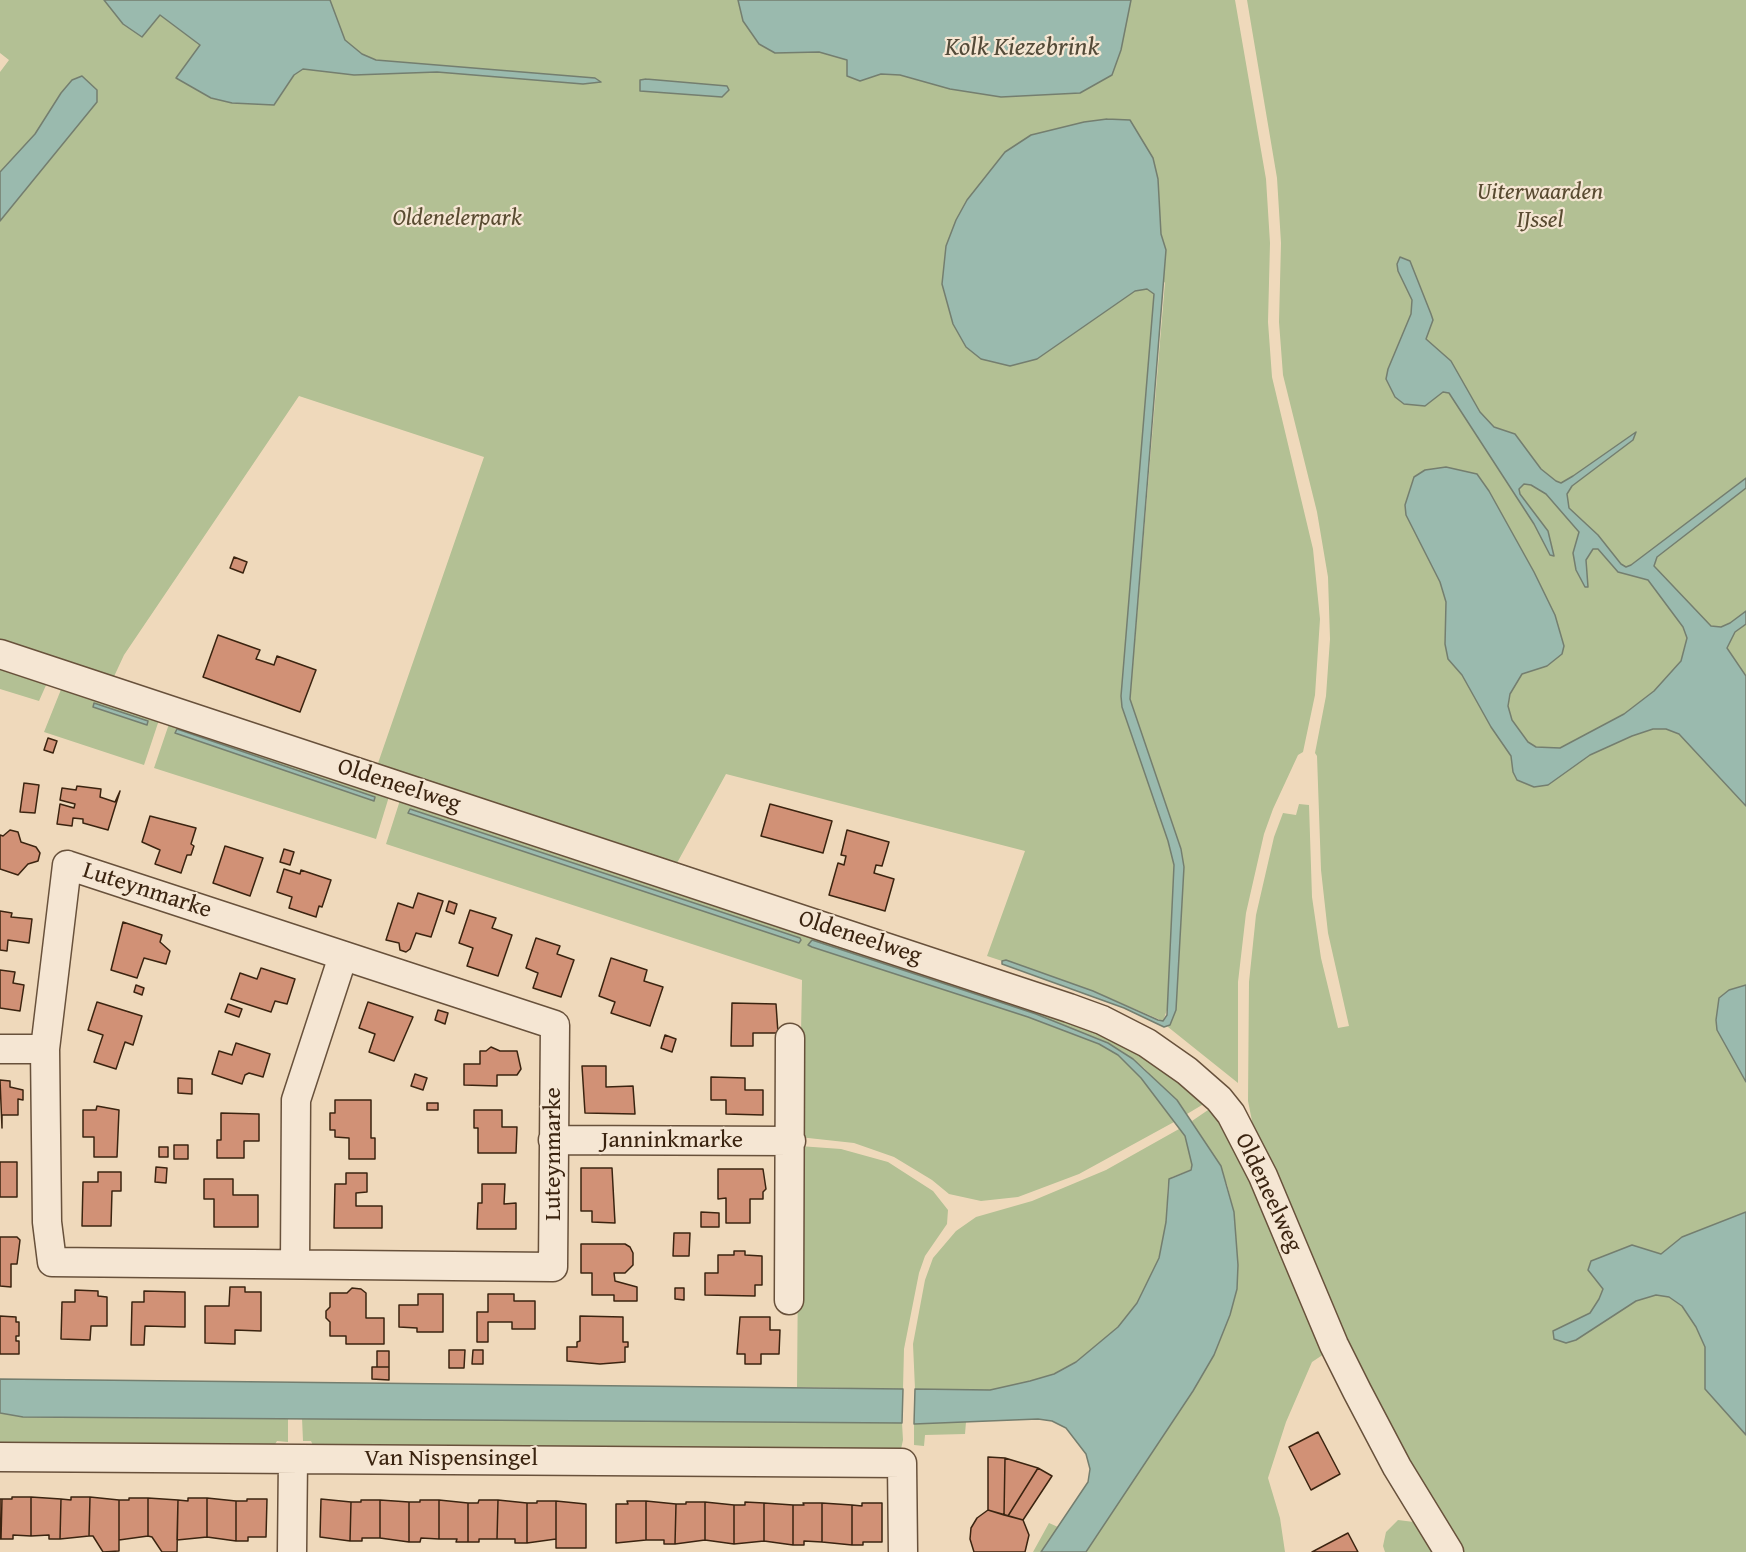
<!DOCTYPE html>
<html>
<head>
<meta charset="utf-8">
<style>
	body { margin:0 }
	canvas { display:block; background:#efd9bb }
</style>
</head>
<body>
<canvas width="1746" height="1552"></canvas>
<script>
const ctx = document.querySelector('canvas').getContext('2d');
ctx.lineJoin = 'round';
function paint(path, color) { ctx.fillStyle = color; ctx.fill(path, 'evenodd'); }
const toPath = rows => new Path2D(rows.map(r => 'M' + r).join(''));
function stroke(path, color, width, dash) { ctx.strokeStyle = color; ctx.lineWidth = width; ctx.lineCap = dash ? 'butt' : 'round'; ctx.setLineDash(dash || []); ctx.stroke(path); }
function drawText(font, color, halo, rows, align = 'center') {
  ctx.font = font + ' "Gentium Book Plus",serif'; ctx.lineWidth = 4.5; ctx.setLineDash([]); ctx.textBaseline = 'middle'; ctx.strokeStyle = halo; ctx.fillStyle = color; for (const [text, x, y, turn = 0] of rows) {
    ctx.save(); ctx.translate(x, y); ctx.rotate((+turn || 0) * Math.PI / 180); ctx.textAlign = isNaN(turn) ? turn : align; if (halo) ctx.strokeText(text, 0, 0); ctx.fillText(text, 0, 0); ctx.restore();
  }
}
const green = toPath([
	[0,0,1235,0,1266,179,1270,243,1268,322,1272,377,1313,549,1320,619,1315,695,1303,752,1298,755,1273,809,1264,834,1246,913,1238,982,1238,1083,1168,1027,1176,1010,1184,867,1181,849,1130,699,1165,282,1153,291,1155,298,1121,696,1122,707,1168,841,1174,865,1168,1007,1163,1021,1093,991,987,956,1025,851,726,774,677,863,440,791,376,769,484,457,299,396,124,655,111,683,0,645,0,72,9,60,0,53],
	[1247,0,1746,0,1746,1552,1450,1552,1413,1495,1256,1141,1248,1101,1249,982,1256,915,1274,837,1283,813,1296,815,1299,804,1309,805,1312,897,1321,958,1338,1028,1349,1026,1328,933,1321,870,1317,756,1315,753,1326,696,1330,639,1328,577,1317,512,1283,375,1279,322,1281,243,1277,178],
	[0,661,47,683,39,701,0,689],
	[64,682,161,714,144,765,44,732],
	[171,718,391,790,376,839,154,768],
	[177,729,375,797,374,800,176,733],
	[402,794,1098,1025,1205,1098,1202,1105,1187,1114,1144,1068,1122,1051,1098,1039,1036,1014,812,940,812,947,1028,1017,1099,1044,1118,1055,1141,1078,1174,1122,1079,1174,1018,1197,981,1201,949,1194,932,1180,894,1157,854,1143,799,1137,802,980,386,844],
	[410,809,800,938,801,940,799,943,409,813],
	[1215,1109,1230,1130,1330,1350,1312,1362,1286,1422,1268,1478,1280,1518,1285,1552,1086,1552,1193,1391,1214,1355,1230,1315,1237,1289,1238,1265,1234,1212,1227,1184,1192,1121,1208,1110],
	[1179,1129,1185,1136,1192,1165,1190,1170,1172,1177,1168,1182,1166,1222,1159,1258,1137,1303,1118,1327,1076,1362,1054,1374,1030,1381,990,1390,915,1389,913,1344,925,1280,933,1258,956,1231,976,1217,1032,1201,1106,1170],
	[799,1146,841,1149,888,1162,933,1191,948,1210,947,1224,925,1256,919,1273,904,1349,903,1389,797,1387],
	[0,1413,23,1417,288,1418,288,1442,277,1441,272,1449,0,1448],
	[302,1418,902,1423,903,1440,901,1449,315,1450,311,1441,303,1441],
	[966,1422,965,1434,925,1435,924,1446,914,1445,914,1424],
	[1398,1520,1422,1523,1440,1552,1385,1552,1383,1546,1386,1532],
	[1049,1523,1058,1527,1041,1552,1033,1552]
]);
const water = toPath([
	[104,0,330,0,345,40,362,54,376,60,595,78,601,82,583,84,437,72,354,75,303,69,294,75,274,105,232,103,211,98,176,78,200,45,160,15,142,37,123,24,104,0],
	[738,0,1131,0,1121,50,1112,75,1080,93,1001,97,950,89,900,75,881,74,860,81,847,76,847,60,819,52,775,53,759,44,743,21,738,0],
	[82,76,97,90,97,102,0,221,0,172,35,134,61,93,72,80,82,76],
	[646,79,727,86,729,90,722,97,640,91,640,80,646,79],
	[1107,119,1130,120,1153,158,1158,179,1161,234,1166,250,1130,699,1181,849,1184,867,1176,1010,1170,1025,1164,1027,1124,1008,1002,964,1002,961,1006,960,1093,991,1158,1020,1163,1021,1167,1015,1174,865,1168,841,1122,707,1121,696,1154,294,1147,289,1135,291,1037,359,1010,366,981,359,966,347,953,324,942,284,946,246,956,220,967,200,1005,152,1031,135,1084,122,1107,119],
	[1400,257,1410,261,1431,314,1433,320,1426,339,1451,361,1480,412,1494,427,1515,434,1541,469,1556,481,1561,483,1573,476,1636,432,1633,440,1572,486,1567,494,1569,508,1598,535,1621,564,1626,567,1631,565,1746,478,1746,488,1657,557,1654,566,1711,626,1721,627,1730,623,1746,611,1746,624,1735,632,1727,648,1746,676,1746,806,1679,734,1666,729,1653,729,1632,736,1590,755,1548,785,1534,787,1517,780,1513,772,1511,756,1491,727,1462,675,1448,659,1445,644,1446,602,1440,582,1406,515,1405,505,1414,477,1425,470,1446,467,1477,474,1489,491,1534,572,1555,615,1564,646,1562,654,1547,666,1522,674,1510,694,1508,706,1512,720,1528,742,1536,747,1560,748,1624,714,1654,691,1681,661,1687,638,1683,627,1648,580,1618,572,1598,549,1593,549,1586,560,1588,587,1585,587,1576,570,1573,553,1579,532,1546,494,1531,485,1524,484,1519,489,1520,494,1548,531,1554,556,1550,555,1534,524,1449,393,1443,392,1425,406,1404,404,1395,397,1386,379,1388,369,1411,314,1412,300,1398,271,1397,264,1400,257],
	[94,703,148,721,147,725,93,707,94,703],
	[177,729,375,797,374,801,175,733,177,729],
	[410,809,800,938,801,940,799,943,408,813,410,809],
	[812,940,1036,1014,1108,1043,1133,1059,1177,1100,1221,1166,1234,1212,1238,1265,1237,1289,1230,1315,1214,1355,1193,1391,1086,1552,1041,1552,1088,1482,1090,1469,1086,1454,1066,1428,1052,1421,1038,1419,914,1424,915,1389,990,1390,1030,1381,1054,1374,1076,1362,1118,1327,1137,1303,1159,1258,1166,1222,1169,1179,1191,1170,1192,1165,1185,1136,1141,1078,1118,1055,1099,1044,1028,1017,812,947,808,945,812,940],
	[1746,985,1746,1082,1717,1030,1716,1020,1719,998,1729,990,1746,985],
	[1746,1212,1746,1435,1705,1389,1705,1347,1696,1327,1682,1306,1669,1297,1656,1295,1636,1301,1576,1340,1566,1343,1554,1339,1553,1331,1590,1313,1599,1299,1603,1289,1588,1270,1591,1261,1632,1245,1661,1254,1682,1237,1746,1212],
	[0,1379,903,1389,902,1423,23,1417,0,1413,0,1379]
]);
const building = toPath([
	[234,557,247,562,243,573,230,568,234,557],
	[218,635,260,650,256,659,274,665,277,656,316,670,300,712,203,677,218,635],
	[48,738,57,741,53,753,44,750,48,738],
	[24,783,39,785,35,813,20,812,24,783],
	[77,786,101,789,100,797,115,802,120,791,108,830,83,823,83,819,73,818,72,826,57,824,60,804,74,808,75,804,60,800,62,788,76,790,77,786],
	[770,804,832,821,823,853,761,836,770,804],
	[150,816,196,828,191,844,194,846,191,855,187,855,181,873,155,864,160,850,142,842,150,816],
	[10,830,18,832,21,842,36,847,40,853,38,861,28,864,18,875,0,869,0,835,3,836,10,830],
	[847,830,889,842,882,866,876,865,874,873,894,879,885,911,829,895,838,863,844,865,846,856,841,855,847,830],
	[225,846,263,858,250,896,213,883,225,846],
	[284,849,294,852,290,865,280,862,284,849],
	[284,869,300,874,301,870,331,880,322,907,319,906,316,917,289,908,292,897,277,892,284,869],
	[418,893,443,901,431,937,416,933,410,949,406,952,400,950,399,943,386,940,398,903,413,908,418,893],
	[449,901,457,904,454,914,446,911,449,901],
	[470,910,496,918,492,928,512,935,498,976,467,966,473,948,459,943,470,910],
	[0,911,12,913,11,917,32,919,29,943,8,940,7,951,0,950,0,911],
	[123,922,162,935,160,942,170,951,166,964,144,958,137,978,111,970,123,922],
	[536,938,560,946,557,954,574,960,561,997,533,988,538,973,526,968,536,938],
	[611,958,647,970,644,981,663,987,650,1026,611,1013,615,1002,599,996,611,958],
	[261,968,295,979,287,1004,275,1001,271,1012,231,999,240,973,257,979,261,968],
	[0,970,15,972,13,983,24,985,20,1011,0,1008,0,970],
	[136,985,144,988,142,995,134,992,136,985],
	[97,1002,142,1016,133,1045,125,1042,116,1069,94,1062,103,1035,88,1030,97,1002],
	[368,1002,413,1017,394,1061,369,1052,375,1034,359,1028,368,1002],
	[732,1003,776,1004,778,1033,753,1033,753,1046,731,1046,732,1003],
	[228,1004,242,1009,239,1017,225,1012,228,1004],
	[438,1010,448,1013,445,1024,435,1020,438,1010],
	[665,1035,676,1039,672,1052,661,1048,665,1035],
	[236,1043,270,1054,263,1077,249,1073,245,1075,242,1084,212,1074,219,1051,232,1055,236,1043],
	[491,1047,500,1051,517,1051,521,1069,517,1075,497,1075,497,1086,464,1085,464,1064,480,1064,480,1051,486,1051,491,1047],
	[582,1066,606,1066,606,1087,633,1086,635,1114,585,1113,582,1066],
	[415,1074,427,1078,423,1090,411,1086,415,1074],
	[711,1077,745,1078,745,1090,763,1090,763,1115,726,1114,726,1100,711,1100,711,1077],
	[178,1078,192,1079,192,1094,178,1093,178,1078],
	[0,1080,10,1081,10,1087,23,1090,23,1100,18,1099,18,1115,2,1115,2,1128,0,1080],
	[335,1100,371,1100,371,1138,375,1138,375,1159,349,1159,349,1138,335,1137,335,1130,330,1130,330,1113,335,1113,335,1100],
	[427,1103,438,1103,438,1110,427,1110,427,1103],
	[97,1106,119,1110,117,1157,94,1157,94,1137,83,1137,83,1110,96,1110,97,1106],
	[474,1110,502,1110,502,1127,517,1127,516,1153,478,1153,478,1128,474,1128,474,1110],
	[221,1113,259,1114,259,1141,244,1141,244,1158,217,1158,217,1140,221,1140,221,1113],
	[174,1145,188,1145,188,1159,174,1159,174,1145],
	[159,1147,168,1147,168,1157,159,1157,159,1147],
	[0,1162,17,1162,17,1197,0,1197,0,1162],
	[156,1167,167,1168,166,1183,155,1182,156,1167],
	[581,1168,612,1168,615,1223,592,1222,592,1211,581,1211,581,1168],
	[718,1169,763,1169,766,1189,763,1192,763,1199,750,1199,750,1223,726,1223,726,1198,718,1199,718,1169],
	[98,1172,121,1172,121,1191,112,1191,111,1226,82,1226,83,1182,98,1182,98,1172],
	[346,1173,367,1173,367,1192,356,1193,356,1206,382,1206,382,1228,334,1228,335,1184,346,1184,346,1173],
	[204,1179,233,1179,233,1195,258,1195,258,1227,214,1227,214,1199,204,1199,204,1179],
	[482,1184,505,1184,504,1204,516,1203,516,1229,477,1229,478,1203,482,1203,482,1184],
	[701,1212,719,1213,719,1227,701,1227,701,1212],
	[674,1233,690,1233,689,1256,673,1256,674,1233],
	[0,1237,17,1237,20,1240,17,1264,11,1264,11,1287,0,1286,0,1237],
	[581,1244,625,1244,630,1247,633,1253,633,1265,625,1273,614,1273,615,1281,637,1287,637,1301,614,1301,614,1295,592,1295,592,1273,581,1273,581,1244],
	[734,1251,745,1251,745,1255,762,1256,762,1285,755,1285,755,1296,705,1295,705,1273,718,1273,718,1255,734,1255,734,1251],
	[230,1287,245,1287,245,1292,261,1292,261,1331,235,1330,235,1344,205,1343,205,1306,229,1306,230,1287],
	[352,1288,361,1289,366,1293,366,1318,384,1318,384,1344,346,1344,346,1336,330,1336,330,1322,326,1318,326,1311,330,1307,330,1293,347,1293,352,1288],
	[675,1288,684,1288,684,1300,675,1299,675,1288],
	[75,1290,98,1291,98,1296,107,1297,107,1326,91,1326,90,1340,61,1339,62,1302,75,1302,75,1290],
	[144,1291,185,1292,185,1327,145,1326,144,1345,131,1345,132,1302,144,1302,144,1291],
	[418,1294,443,1294,443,1332,417,1332,417,1328,399,1327,399,1305,418,1305,418,1294],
	[488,1294,514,1294,514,1301,535,1301,535,1329,512,1329,512,1322,488,1322,488,1342,477,1342,477,1312,488,1312,488,1294],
	[0,1316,16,1317,16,1322,19,1322,19,1336,16,1336,16,1341,19,1341,19,1354,0,1354,0,1316],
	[580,1316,623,1317,623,1342,628,1342,628,1347,625,1347,625,1362,600,1364,567,1361,567,1347,577,1347,577,1342,580,1341,580,1316],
	[740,1317,770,1317,770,1330,780,1330,779,1354,761,1354,761,1364,745,1364,745,1354,737,1354,740,1317],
	[449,1350,465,1350,464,1368,449,1368,449,1350],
	[473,1350,483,1350,483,1364,472,1364,473,1350],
	[377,1351,389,1351,389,1367,377,1367,377,1351],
	[372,1367,389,1367,389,1380,372,1379,372,1367],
	[1318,1432,1340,1474,1311,1490,1289,1447,1318,1432],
	[988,1457,1005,1458,1004,1515,988,1510,988,1457],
	[1005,1458,1038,1468,1008,1516,1004,1515,1005,1458],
	[1038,1468,1052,1476,1023,1520,1008,1516,1038,1468],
	[12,1497,31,1497,31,1536,13,1535,13,1539,1,1539,2,1499,12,1499,12,1497],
	[31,1497,61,1499,60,1539,49,1539,49,1535,31,1536,31,1497],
	[71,1497,90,1497,89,1536,60,1539,61,1499,71,1500,71,1497],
	[90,1497,119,1500,119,1551,103,1552,93,1536,89,1536,90,1497],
	[129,1498,148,1498,148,1536,119,1540,119,1500,129,1500,129,1498],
	[148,1498,178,1500,177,1552,162,1552,152,1537,148,1536,148,1498],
	[188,1498,207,1498,207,1537,177,1540,178,1500,188,1501,188,1498],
	[207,1498,236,1501,236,1541,207,1537,207,1498],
	[0,1499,2,1499,1,1539,0,1539,0,1499],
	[247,1499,267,1499,266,1537,248,1537,248,1541,236,1541,236,1501,247,1501,247,1499],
	[321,1499,351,1502,350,1541,320,1537,321,1499],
	[361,1500,380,1500,380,1538,362,1538,362,1541,350,1541,351,1502,361,1502,361,1500],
	[380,1500,409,1502,409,1542,380,1538,380,1500],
	[420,1500,439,1500,439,1539,421,1538,420,1542,409,1542,409,1502,420,1502,420,1500],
	[439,1500,468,1503,468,1542,456,1542,457,1539,439,1539,439,1500],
	[479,1500,498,1500,497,1539,479,1539,479,1542,468,1542,468,1503,478,1503,479,1500],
	[498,1500,527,1503,527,1543,515,1543,515,1539,497,1539,498,1500],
	[537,1501,556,1501,556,1539,527,1543,527,1503,537,1503,537,1501],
	[556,1501,586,1504,586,1548,556,1548,556,1501],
	[627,1501,646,1501,646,1540,616,1543,616,1504,628,1504,627,1501],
	[646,1501,676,1504,675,1544,664,1544,664,1540,646,1540,646,1501],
	[686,1502,705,1502,705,1540,675,1544,676,1504,686,1504,686,1502],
	[705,1502,734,1505,734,1544,705,1540,705,1502],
	[745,1502,764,1503,764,1541,734,1544,734,1505,745,1505,745,1502],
	[764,1503,793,1505,793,1545,764,1541,764,1503],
	[803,1503,822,1503,822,1542,804,1541,804,1545,793,1545,793,1505,804,1505,803,1503],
	[822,1503,852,1505,852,1545,822,1542,822,1503],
	[862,1503,882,1503,882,1542,863,1542,863,1545,852,1545,852,1505,862,1506,862,1503],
	[988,1510,1023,1520,1029,1535,1025,1552,974,1552,970,1539,971,1528,977,1518,988,1510],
	[1348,1533,1358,1552,1312,1552,1348,1533]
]);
const minor = toPath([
	[0,654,1069,1008,1102,1020,1147,1043,1187,1071,1219,1099,1231,1114,1263,1176,1334,1345,1357,1391,1397,1467,1449,1552],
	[67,865,555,1025,553,1267,52,1262,47,1222,45,1049,67,865],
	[0,1049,45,1049],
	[553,1140,791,1141],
	[295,1263,296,1100,343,956],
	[789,1300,790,1038],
	[0,1457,902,1463,903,1552],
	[292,1552,293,1459]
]);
const parkNames = [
	["Uiterwaarden",1540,193],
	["IJssel",1540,221],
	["Oldenelerpark",457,219]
];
const streetNames = [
	["Oldeneelweg",399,786,18],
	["Luteynmarke",147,891,18],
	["Oldeneelweg",860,938,18],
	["Janninkmarke",672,1141],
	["Luteynmarke",554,1154,-90],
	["Oldeneelweg",1268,1193,65],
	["Van Nispensingel",451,1459]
];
const waterNames = [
	["Kolk Kiezebrink",1022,48]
];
paint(green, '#b3c094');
paint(water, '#9abaae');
stroke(water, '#747e6f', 1.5);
paint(building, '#d19176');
stroke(building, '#3b2410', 1.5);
stroke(minor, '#68513b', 31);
stroke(minor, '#f5e6d3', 28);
drawText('italic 24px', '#594b31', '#f5e6d3', parkNames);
drawText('24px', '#3b2410', '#f5e6d3', streetNames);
drawText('italic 26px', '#534a38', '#f5e6d3', waterNames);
</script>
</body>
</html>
